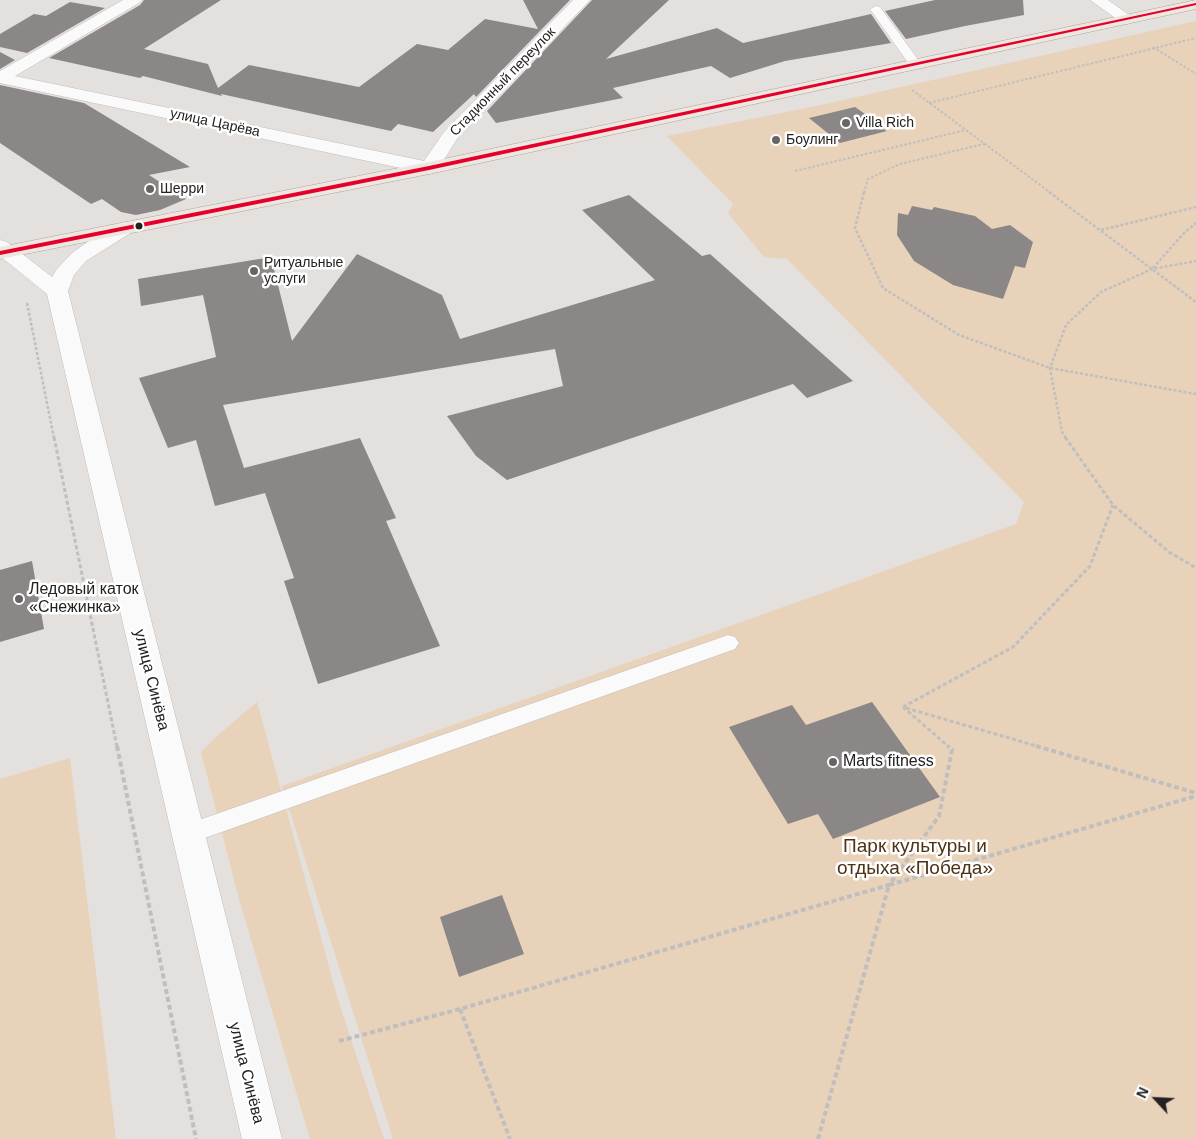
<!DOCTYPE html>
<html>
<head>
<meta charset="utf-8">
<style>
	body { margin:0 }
	#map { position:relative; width:1196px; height:1139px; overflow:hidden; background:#e3e0dd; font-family:Helvetica,sans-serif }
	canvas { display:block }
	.north { position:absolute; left:1131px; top:1074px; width:50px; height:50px; -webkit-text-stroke:4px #fff; paint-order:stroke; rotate:295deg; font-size:14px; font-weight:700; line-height:20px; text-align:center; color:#242221 }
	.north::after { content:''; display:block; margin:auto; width:18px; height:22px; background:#242221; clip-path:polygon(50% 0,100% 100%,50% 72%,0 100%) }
</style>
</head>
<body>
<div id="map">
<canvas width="1196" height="1139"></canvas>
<div class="north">N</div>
</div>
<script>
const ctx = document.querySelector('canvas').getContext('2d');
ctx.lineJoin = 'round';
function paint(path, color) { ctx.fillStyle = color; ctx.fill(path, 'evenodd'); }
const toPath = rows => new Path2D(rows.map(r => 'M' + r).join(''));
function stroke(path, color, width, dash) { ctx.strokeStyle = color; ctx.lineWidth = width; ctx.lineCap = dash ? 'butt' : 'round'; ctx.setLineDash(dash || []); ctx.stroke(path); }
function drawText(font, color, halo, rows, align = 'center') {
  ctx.font = font + ' Helvetica,sans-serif'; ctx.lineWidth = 5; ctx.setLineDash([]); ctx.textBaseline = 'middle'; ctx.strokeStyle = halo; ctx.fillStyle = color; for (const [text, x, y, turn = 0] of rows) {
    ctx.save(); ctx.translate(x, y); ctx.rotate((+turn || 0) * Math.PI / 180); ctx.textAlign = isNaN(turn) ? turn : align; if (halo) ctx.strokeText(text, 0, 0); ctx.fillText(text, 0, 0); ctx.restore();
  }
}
const green = toPath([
	[1196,21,1196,1139,393,1139,282,786,1016,524,1024,502,787,259,764,257,728,213,733,204,667,136,821,105],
	[257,702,338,1000,384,1139,310,1139,239,899,201,752,217,736],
	[70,758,116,1139,0,1139,0,779]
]);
const building = toPath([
	[144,0,221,0,144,49,208,64,218,88,249,65,359,87,417,44,448,50,485,19,538,29,523,0,570,0,476,97,474,94,433,132,398,124,391,131,221,94,222,96,143,76,140,78,49,58,140,5],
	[592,0,669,0,606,59,717,28,743,43,871,14,891,43,785,61,730,78,711,66,613,88,623,98,496,123,487,111],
	[935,0,1023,0,1024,15,965,26,906,39,885,11],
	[70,2,105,8,27,53,0,47,0,34,34,14,46,16],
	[0,52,15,60,0,69],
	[0,85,84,103,190,167,149,175,186,199,160,210,136,215,121,212,102,199,91,204,0,143],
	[855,107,885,128,883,129,887,131,840,143,809,118],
	[629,195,702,256,710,254,853,381,807,398,793,384,507,480,476,456,447,416,563,386,555,349,223,405,244,468,360,438,396,518,386,521,440,646,318,684,284,581,294,578,265,493,215,506,196,440,168,448,139,378,216,357,203,295,141,306,138,279,271,257,292,341,357,254,442,295,460,339,655,280,582,210],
	[912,206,932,210,934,207,975,216,992,229,1010,225,1033,242,1025,268,1015,266,1003,299,953,285,914,261,897,235,898,213,908,215],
	[32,561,44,629,0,642,0,570],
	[872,702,940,797,833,839,818,814,788,824,729,727,792,705,806,725],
	[502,895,524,954,459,977,440,917]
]);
const pathFar3 = toPath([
	[1153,47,1196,74],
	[912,90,1051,193],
	[929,103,1196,38],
	[795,171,966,130],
	[864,193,868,179,900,164,984,144]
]);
const pathFar2 = toPath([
	[864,192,855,228,883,288,959,335,1050,368,1196,394],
	[1049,192,1196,302],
	[1101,230,1196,207],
	[1153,268,1184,233,1196,223],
	[27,303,54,438],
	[1066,438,1062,432,1050,368,1066,325,1101,292,1152,269,1196,261]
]);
const pathFar1 = toPath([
	[54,437,117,747],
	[1065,437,1113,505,1169,552,1196,568],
	[903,707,1013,647,1090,566,1113,505],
	[903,707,949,747],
	[906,708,1040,747]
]);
const path = toPath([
	[117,746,196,1139],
	[1036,746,1196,793],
	[460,1009,510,1139],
	[339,1041,460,1009,889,885,939,816,952,750,948,746],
	[818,1139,889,885,1196,796]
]);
const lane = toPath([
	[876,6,880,7,919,61,921,64,919,67,911,67,870,9,876,6],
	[728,635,735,637,739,643,735,649,188,844,179,841,176,834,179,827,728,635]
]);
const street = toPath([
	[123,0,142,0,139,3,15,76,424,161,444,132,573,0,590,0,457,139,436,172,429,174,0,83,0,71,123,0],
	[1090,0,1108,0,1135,19,1133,22,1127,24,1121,22,1090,0],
	[125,222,132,224,135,228,132,232,86,261,74,275,68,291,282,1139,242,1139,47,294,0,256,0,240,7,242,52,277,57,269,72,253,92,239,118,224,125,222]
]);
const primary = toPath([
	[1196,0,1196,9,429,174,0,259,0,247,429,162,1196,0]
]);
const bus1 = toPath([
	[1196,3,1196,5,429,170,0,255,0,251,429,166,1196,3]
]);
const markers = [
	[846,123,5,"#676463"],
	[776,140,5,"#676463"],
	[150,189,5,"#676463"],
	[139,226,4.5,"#242221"],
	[254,271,5,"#676463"],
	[19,599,5,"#676463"],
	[833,762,5,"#676463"]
];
const farStreetnames = [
	["Стадионный переулок",503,82,-46],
	["улица Царёва",215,123,12]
];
const farPoinames = [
	["Villa Rich",856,123],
	["Боулинг",786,140],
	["Шерри",160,189],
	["Ритуальные",264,263],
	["услуги",264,279]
];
const poiNames = [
	["Ледовый каток",29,590],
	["«Снежинка»",29,608],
	["Marts fitness",843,762]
];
const streetNames = [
	["улица Синёва",151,680,76],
	["улица Синёва",246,1073,76]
];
const nearParknames = [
	["Парк культуры и",915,847],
	["отдыха «Победа»",915,869]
];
paint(green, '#e8d2ba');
paint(building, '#8a8786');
stroke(lane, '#c0bdbb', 1);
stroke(street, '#c0bdbb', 1);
stroke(primary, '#afa496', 1);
stroke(pathFar3, '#c0bfbe', 2, [2.5, 2]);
stroke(pathFar2, '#c0bfbe', 2.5, [3, 2]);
stroke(pathFar1, '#c0bfbe', 3, [4, 2.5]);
stroke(path, '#c0bfbe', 4, [5, 3]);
paint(lane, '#fbfafa');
paint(street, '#fbfafa');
paint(primary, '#ece7e0');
paint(bus1, '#e4002b');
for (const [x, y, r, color] of markers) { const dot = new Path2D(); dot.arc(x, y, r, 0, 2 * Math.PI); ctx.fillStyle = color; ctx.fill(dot); stroke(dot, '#fff', 2); }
drawText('14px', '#242221', '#fff', farStreetnames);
drawText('14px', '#242221', '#fff', farPoinames, 'left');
drawText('16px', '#242221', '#fff', poiNames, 'left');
drawText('16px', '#242221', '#fff', streetNames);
drawText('19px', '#4c3316', '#fff', nearParknames);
</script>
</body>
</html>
